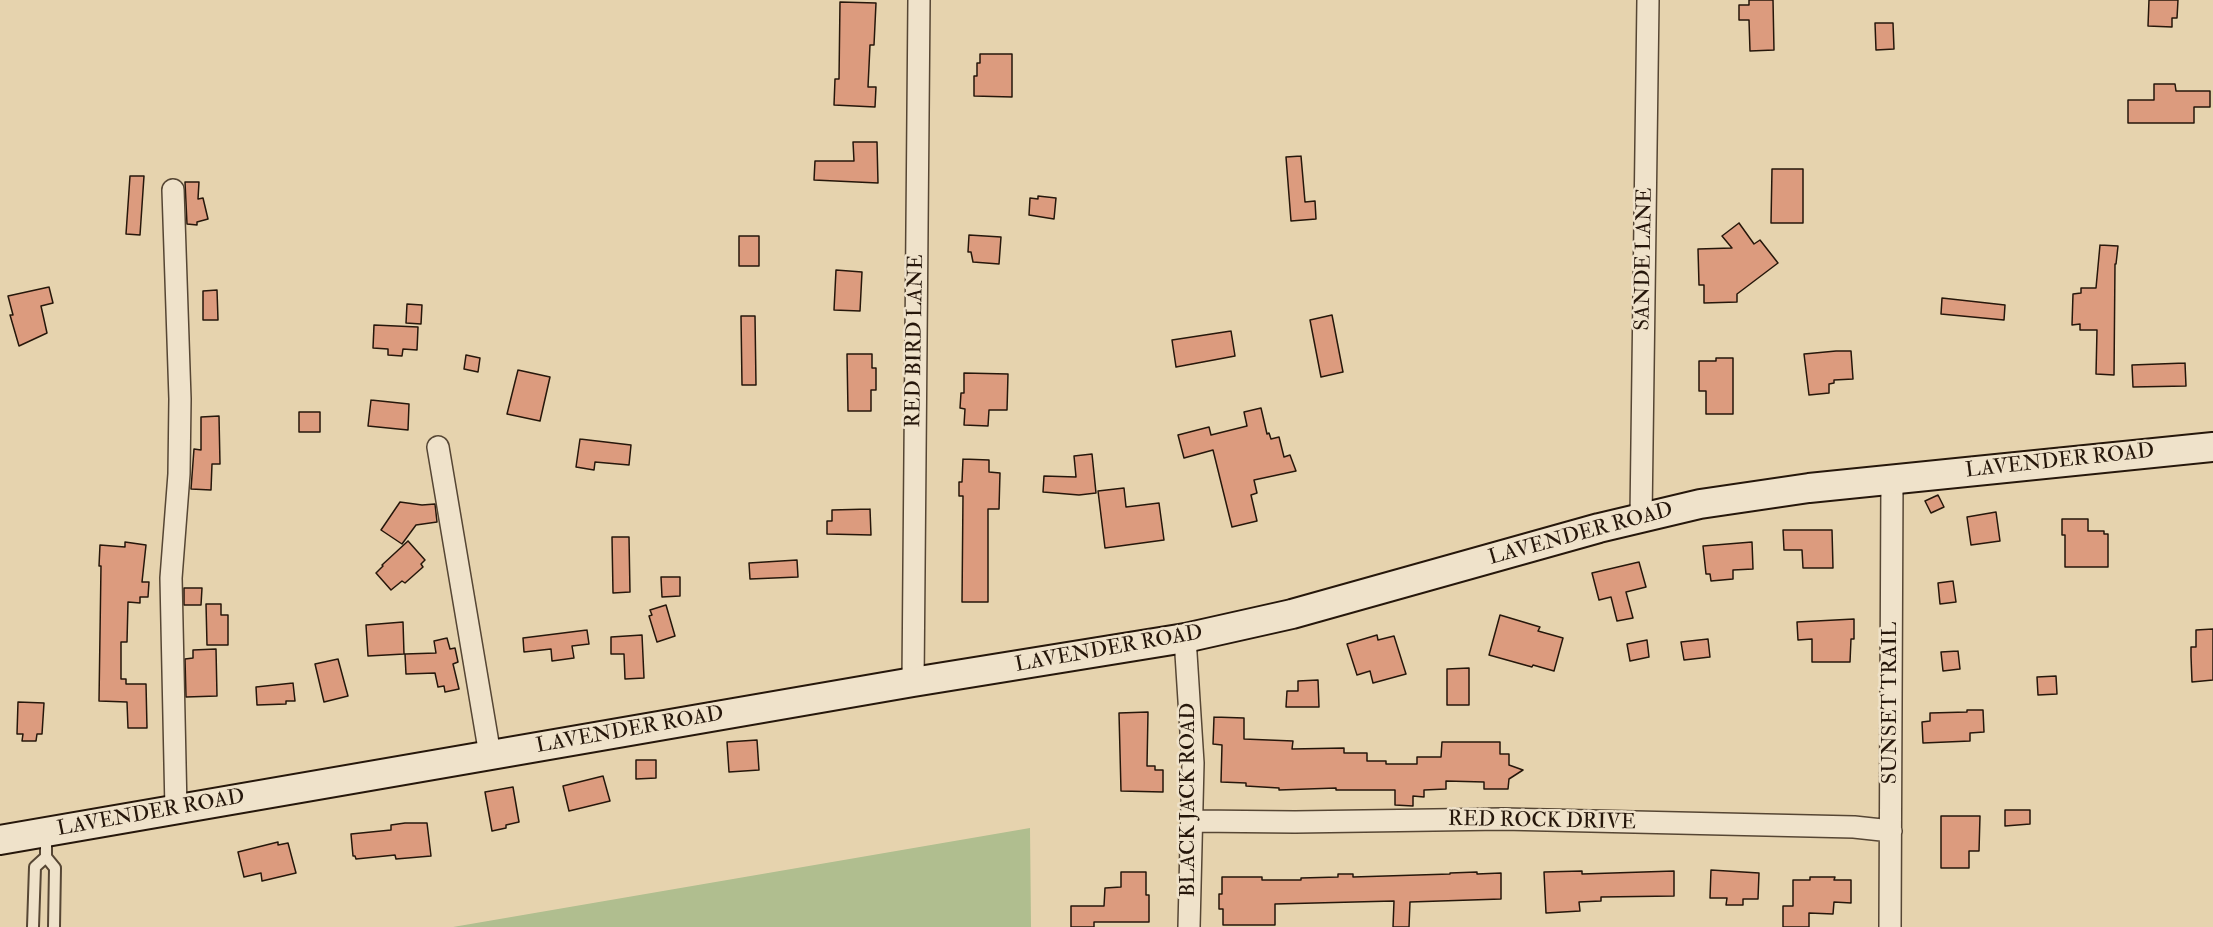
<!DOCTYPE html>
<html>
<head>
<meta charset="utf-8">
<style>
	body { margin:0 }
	canvas { display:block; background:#e6d3ae }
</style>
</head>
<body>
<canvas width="2213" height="927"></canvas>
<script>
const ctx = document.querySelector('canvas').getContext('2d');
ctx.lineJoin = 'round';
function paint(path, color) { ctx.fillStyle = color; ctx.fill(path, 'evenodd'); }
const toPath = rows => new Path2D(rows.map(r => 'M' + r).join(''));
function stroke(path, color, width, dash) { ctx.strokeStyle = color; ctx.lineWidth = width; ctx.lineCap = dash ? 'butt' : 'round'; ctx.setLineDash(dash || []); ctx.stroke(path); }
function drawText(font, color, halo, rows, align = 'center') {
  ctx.font = font + ' "IM FELL Double Pica",serif'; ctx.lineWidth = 5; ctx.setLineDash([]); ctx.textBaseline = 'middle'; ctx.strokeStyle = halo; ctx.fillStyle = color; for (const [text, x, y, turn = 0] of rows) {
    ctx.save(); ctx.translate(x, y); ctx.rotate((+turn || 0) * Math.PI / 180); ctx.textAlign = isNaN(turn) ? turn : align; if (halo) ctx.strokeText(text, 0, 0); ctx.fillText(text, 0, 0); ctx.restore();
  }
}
const green = toPath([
	[1030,828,1031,927,453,927,768,873]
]);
const building = toPath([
	[1749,0,1773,0,1774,50,1750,51,1749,20,1739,20,1739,5,1749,5,1749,0],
	[2149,0,2178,0,2177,18,2172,18,2172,27,2148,26,2149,0],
	[840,2,876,3,874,45,870,45,868,87,876,87,875,107,834,105,835,79,839,79,840,2],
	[1875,23,1893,23,1894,49,1876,50,1875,23],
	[980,54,1012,54,1012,97,974,96,974,76,977,76,977,63,980,63,980,54],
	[2154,84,2175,84,2176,91,2210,91,2210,107,2194,107,2194,123,2128,123,2128,100,2154,100,2154,84],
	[853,142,877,142,878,183,814,180,815,161,854,161,853,142],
	[1301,156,1305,202,1315,201,1316,219,1291,221,1286,157,1301,156],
	[1772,169,1803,169,1803,223,1771,223,1772,169],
	[130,176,144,176,140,235,126,234,130,176],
	[185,182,199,182,198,199,203,198,208,219,197,222,197,225,187,224,185,182],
	[1038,196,1056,198,1054,219,1029,215,1030,198,1038,199,1038,196],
	[1739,223,1754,244,1760,240,1778,263,1737,294,1737,302,1704,303,1704,285,1699,285,1698,249,1732,248,1722,236,1739,223],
	[969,235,1001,237,999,264,973,262,971,252,968,252,969,235],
	[739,236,759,236,759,266,739,266,739,236],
	[2100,245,2118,246,2116,264,2115,264,2114,375,2096,374,2097,330,2080,330,2080,324,2072,325,2073,294,2081,293,2081,288,2096,288,2100,245],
	[836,270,862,272,860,311,834,310,836,270],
	[49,287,53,303,41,306,47,333,19,346,10,315,13,315,8,296,49,287],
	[217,290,218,320,203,320,203,291,217,290],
	[1942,298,2005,305,2004,320,1941,314,1942,298],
	[407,304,422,305,421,324,406,323,407,304],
	[1332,315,1343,372,1321,377,1310,320,1332,315],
	[741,316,755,316,756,385,742,385,741,316],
	[374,325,418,327,417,350,403,349,402,356,388,355,388,349,373,348,374,325],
	[1231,331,1235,356,1176,367,1172,340,1231,331],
	[1836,351,1851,351,1853,379,1834,380,1834,383,1829,384,1829,393,1809,395,1804,354,1836,351],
	[847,354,872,354,872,368,876,368,876,390,871,390,871,411,848,411,847,354],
	[466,355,480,358,478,372,464,369,466,355],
	[1716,358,1733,358,1733,414,1706,414,1706,391,1699,391,1699,361,1716,361,1716,358],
	[2185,363,2186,386,2133,387,2132,365,2185,363],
	[518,370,550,377,540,421,507,414,518,370],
	[964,373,1008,374,1007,410,989,410,988,426,964,425,965,409,960,408,961,393,964,393,964,373],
	[371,400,409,404,408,430,368,426,371,400],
	[1261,408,1267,434,1269,433,1271,439,1279,437,1284,457,1290,455,1296,471,1254,480,1257,493,1251,495,1257,521,1232,527,1213,450,1184,458,1178,435,1209,427,1211,435,1247,426,1244,412,1261,408],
	[299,412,320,412,320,432,299,432,299,412],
	[219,416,220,464,212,464,211,490,191,489,194,449,201,450,201,417,219,416],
	[580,439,631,445,629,465,595,462,594,470,576,467,580,439],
	[1092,454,1096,493,1079,495,1043,492,1044,476,1076,477,1074,456,1092,454],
	[963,459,989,460,989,472,1000,473,999,509,988,509,988,602,962,602,963,496,959,496,959,482,962,482,963,459],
	[1124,488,1126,507,1159,503,1164,540,1105,548,1098,491,1124,488],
	[1938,495,1944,507,1931,513,1925,501,1938,495],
	[400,502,422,505,435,504,437,522,416,525,402,544,381,530,400,502],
	[870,509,871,535,827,534,827,521,832,521,832,510,870,509],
	[1996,512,2000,541,1971,545,1967,517,1996,512],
	[2062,519,2088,519,2088,531,2104,531,2104,534,2108,534,2108,567,2065,567,2065,535,2062,535,2062,519],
	[1783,530,1832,530,1833,568,1803,568,1802,550,1784,550,1783,530],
	[612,537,629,537,630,592,613,593,612,537],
	[408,541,425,560,421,564,423,567,405,583,402,581,391,590,376,573,383,566,382,565,408,541],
	[125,542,146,545,142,582,149,582,148,597,140,597,140,603,128,602,127,642,121,642,121,679,126,679,126,684,146,684,147,728,128,728,127,702,99,701,101,566,99,566,100,545,125,547,125,542],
	[1752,542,1753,569,1733,570,1733,579,1711,581,1710,574,1706,574,1703,546,1752,542],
	[797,560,798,577,750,579,749,563,797,560],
	[1639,562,1646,587,1626,592,1633,618,1617,621,1611,597,1599,600,1592,573,1639,562],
	[661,577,680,577,680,596,662,597,661,577],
	[1953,581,1956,602,1940,604,1938,583,1953,581],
	[184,588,202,588,201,605,184,605,184,588],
	[206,604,221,604,221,615,228,615,228,645,207,645,206,604],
	[666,605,675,636,657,642,649,616,652,615,650,610,666,605],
	[1500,615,1540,627,1538,631,1563,638,1554,671,1533,665,1532,667,1489,655,1500,615],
	[1854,619,1854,639,1851,639,1850,662,1812,662,1812,639,1798,640,1797,622,1854,619],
	[403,622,404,654,368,656,366,625,403,622],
	[2213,629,2213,680,2192,682,2191,656,2191,647,2196,647,2196,630,2213,629],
	[587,630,589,644,572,646,574,658,552,661,551,649,524,652,523,638,587,630],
	[642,635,644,678,625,679,624,654,611,654,611,637,642,635],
	[1377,635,1378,640,1394,636,1406,674,1373,683,1370,671,1357,675,1347,644,1377,635],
	[447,638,450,649,455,648,458,662,453,664,459,689,445,692,444,686,438,687,435,673,406,674,405,654,436,653,434,641,447,638],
	[1708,639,1710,657,1684,660,1681,642,1708,639],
	[1647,640,1649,657,1630,661,1627,644,1647,640],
	[216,649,217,696,186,697,185,659,193,658,193,650,216,649],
	[1958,651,1960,669,1943,671,1941,652,1958,651],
	[338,659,348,696,324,702,315,664,338,659],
	[1469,668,1469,705,1447,705,1447,669,1469,668],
	[2056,676,2057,694,2038,695,2037,677,2056,676],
	[1318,680,1319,707,1286,707,1287,691,1298,691,1298,681,1318,680],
	[293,683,295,701,286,701,286,704,257,705,256,687,293,683],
	[18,702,44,703,42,734,37,734,36,741,22,741,23,734,17,734,18,702],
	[1967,710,1983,710,1984,732,1970,733,1970,741,1923,743,1922,722,1930,721,1930,713,1967,712,1967,710],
	[1148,712,1147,766,1155,766,1155,770,1163,770,1163,792,1121,791,1119,713,1148,712],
	[1214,717,1244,718,1244,739,1293,741,1292,749,1344,748,1344,753,1367,753,1367,761,1386,761,1386,764,1417,764,1417,757,1441,757,1442,742,1500,742,1500,754,1509,754,1509,765,1523,770,1509,779,1508,789,1484,789,1484,782,1446,781,1446,789,1424,790,1424,797,1413,796,1413,806,1395,805,1395,790,1336,790,1336,788,1279,790,1279,788,1246,786,1246,783,1221,782,1222,745,1213,744,1214,717],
	[757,740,759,770,729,772,727,742,757,740],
	[636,760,656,760,656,778,636,779,636,760],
	[603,776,610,801,569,811,563,786,603,776],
	[513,787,519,822,506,825,506,828,492,831,485,792,513,787],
	[2005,810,2030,810,2030,824,2005,826,2005,810],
	[1941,816,1980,816,1979,851,1969,851,1969,868,1941,868,1941,816],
	[405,823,427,823,431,856,396,859,395,855,356,859,355,856,353,856,351,834,391,830,391,825,405,823],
	[278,842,278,845,288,843,296,873,262,881,261,873,244,877,238,852,278,842],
	[1711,870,1759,873,1758,899,1743,899,1743,905,1726,905,1727,898,1710,898,1711,870],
	[1582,871,1582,874,1674,871,1674,896,1601,897,1601,901,1579,902,1580,911,1546,913,1544,872,1582,871],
	[1121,872,1146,872,1146,895,1149,895,1149,922,1094,922,1094,927,1071,927,1071,906,1104,906,1105,888,1121,887,1121,872],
	[1477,872,1477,874,1501,873,1501,899,1410,902,1409,927,1393,927,1394,901,1275,904,1275,925,1223,925,1223,909,1219,909,1219,894,1222,894,1222,877,1262,877,1262,880,1301,880,1301,878,1338,877,1338,874,1353,874,1353,877,1450,874,1450,873,1477,872],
	[1810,877,1835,877,1834,880,1851,880,1851,903,1834,902,1833,914,1809,913,1809,927,1783,927,1783,906,1793,906,1793,880,1810,880,1810,877]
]);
const lane = toPath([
	[46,833,46,857,55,868,54,927],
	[33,927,35,867,46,857]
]);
const street = toPath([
	[173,190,180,399,179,474,171,578,176,810],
	[438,447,490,755],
	[1641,517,1648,0],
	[1185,638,1193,763,1189,927],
	[913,682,919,0],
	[1193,821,1295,822,1503,819,1854,827,1891,831],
	[1890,927,1892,479]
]);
const secondary = toPath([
	[0,840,913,682,1185,638,1292,614,1599,528,1700,504,1809,488,2213,447]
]);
const streetNames = [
	["SANDE LANE",1645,259,-89],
	["RED BIRD LANE",916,341,-89],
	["LAVENDER ROAD",2060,462,-6],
	["LAVENDER ROAD",1581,535,-15],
	["LAVENDER ROAD",1109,650,-10],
	["SUNSET TRAIL",1891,703,-90],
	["LAVENDER ROAD",630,731,-10],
	["BLACK JACK ROAD",1189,800,-90],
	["LAVENDER ROAD",151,814,-10],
	["RED ROCK DRIVE",1542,822,1]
];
paint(green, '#b0be8f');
paint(building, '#dc9b7e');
stroke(building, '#26170b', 1.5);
stroke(lane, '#564634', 14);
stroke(street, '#564634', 24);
stroke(secondary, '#26170b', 32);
stroke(lane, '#efe2ca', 10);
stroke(street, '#efe2ca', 21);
stroke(secondary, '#efe2ca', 28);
drawText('21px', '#26170b', '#efe2ca', streetNames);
</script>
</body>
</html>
